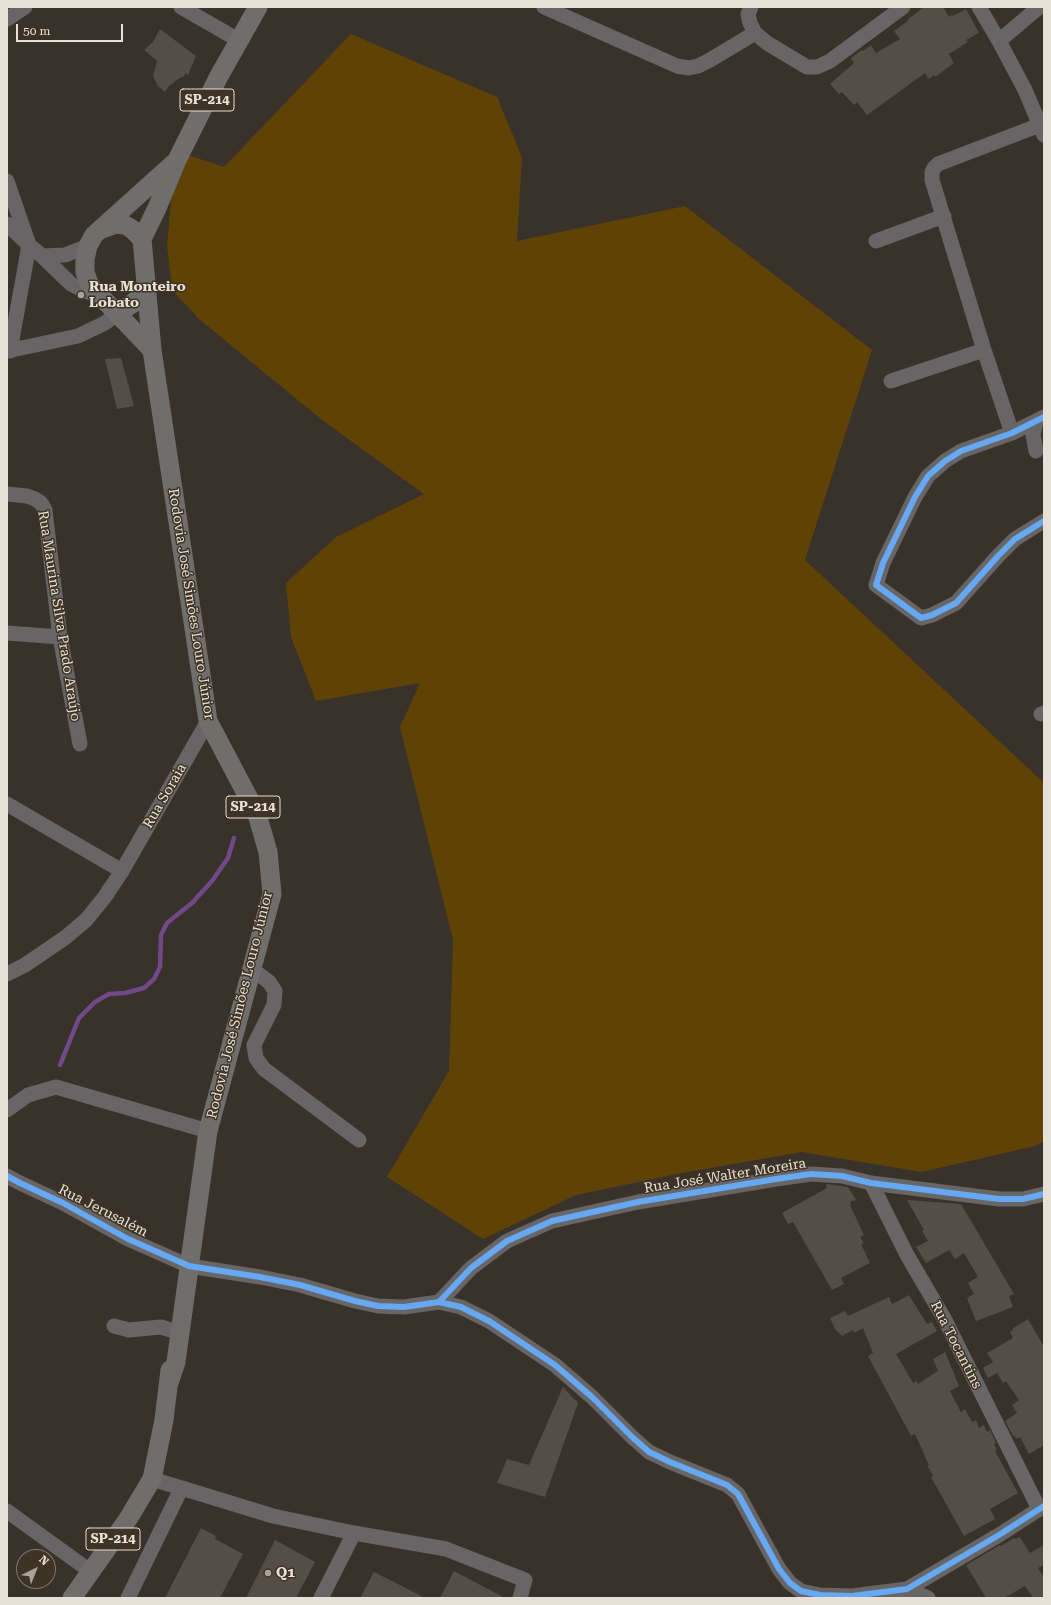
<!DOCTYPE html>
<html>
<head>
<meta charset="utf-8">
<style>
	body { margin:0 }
	#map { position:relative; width:1051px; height:1605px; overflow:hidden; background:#38322a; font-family:"Roboto Serif",serif }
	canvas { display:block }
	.frame { position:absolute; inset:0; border:8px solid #e6e0d6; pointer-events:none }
	.north { position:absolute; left:16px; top:1549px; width:40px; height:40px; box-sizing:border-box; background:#3e3324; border:1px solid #81786b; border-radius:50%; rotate:43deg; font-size:11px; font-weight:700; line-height:16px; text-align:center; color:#e6e0d6 }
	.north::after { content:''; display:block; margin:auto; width:14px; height:18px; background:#a9a39a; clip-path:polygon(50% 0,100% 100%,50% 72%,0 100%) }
	.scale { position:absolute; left:16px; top:24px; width:107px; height:18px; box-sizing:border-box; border:2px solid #e6e0d6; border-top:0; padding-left:5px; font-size:12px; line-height:14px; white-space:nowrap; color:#e6e0d6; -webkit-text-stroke:3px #3e3324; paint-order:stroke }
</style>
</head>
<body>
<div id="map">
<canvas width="1051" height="1605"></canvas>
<div class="frame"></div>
<div class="north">N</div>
<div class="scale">50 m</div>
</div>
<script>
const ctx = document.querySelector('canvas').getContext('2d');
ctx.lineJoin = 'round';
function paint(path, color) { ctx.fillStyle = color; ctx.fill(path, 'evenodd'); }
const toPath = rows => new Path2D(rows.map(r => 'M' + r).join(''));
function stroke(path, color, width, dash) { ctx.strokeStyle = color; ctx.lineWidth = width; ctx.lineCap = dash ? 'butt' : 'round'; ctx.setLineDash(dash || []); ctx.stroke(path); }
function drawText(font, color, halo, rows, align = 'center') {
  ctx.font = font + ' "Roboto Serif",serif'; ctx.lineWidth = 3; ctx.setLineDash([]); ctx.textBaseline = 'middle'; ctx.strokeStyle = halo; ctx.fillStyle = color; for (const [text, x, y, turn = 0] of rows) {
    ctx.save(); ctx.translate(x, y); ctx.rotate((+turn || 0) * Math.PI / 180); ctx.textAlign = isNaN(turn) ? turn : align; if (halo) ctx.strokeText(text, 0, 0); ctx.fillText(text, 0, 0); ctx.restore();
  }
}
const green = toPath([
	[351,34,497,97,522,157,517,241,685,206,872,350,805,560,1044,783,1044,1141,1035,1146,922,1172,802,1152,682,1173,576,1195,483,1239,387,1177,449,1071,453,940,400,727,420,683,316,701,291,637,286,583,336,537,424,494,322,420,199,319,172,290,167,245,172,190,188,155,224,167]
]);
const stream = toPath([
	[60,1065,79,1018,95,1002,109,994,125,993,144,988,154,979,160,967,161,935,167,923,192,903,212,881,228,858,234,838]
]);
const building = toPath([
	[924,7,943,7,949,17,952,15,953,16,966,9,979,33,966,40,968,42,949,54,954,63,935,77,934,75,929,79,925,73,867,115,857,102,854,105,842,92,839,94,830,84,854,63,851,58,862,50,863,51,871,45,876,53,900,39,894,31,908,21,907,20],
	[160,29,196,56,188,75,186,73,182,78,181,77,169,86,165,92,158,86,153,76,157,61,144,50,153,42],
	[121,358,134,406,117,409,105,359],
	[827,1184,848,1187,856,1200,850,1202,851,1204,850,1205,864,1235,860,1237,864,1243,861,1244,870,1263,841,1278,844,1284,832,1290,793,1222,788,1224,782,1213,827,1188,826,1185],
	[907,1200,961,1204,1014,1294,1009,1296,1013,1307,976,1321,967,1298,974,1294,968,1283,978,1277,964,1253,955,1259,949,1250,926,1263,916,1247,928,1241,922,1231,924,1230],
	[909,1295,927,1324,932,1322,937,1331,896,1354,913,1383,917,1381,918,1384,938,1371,933,1359,945,1352,959,1386,950,1391,961,1412,965,1409,972,1422,976,1420,979,1428,984,1425,987,1432,990,1430,996,1443,994,1444,997,1450,995,1451,1018,1493,990,1509,995,1519,964,1536,931,1477,933,1476,927,1465,929,1465,915,1434,911,1436,868,1356,873,1353,863,1328,854,1333,853,1330,842,1336,835,1329,830,1318,845,1311,848,1316,889,1297,892,1304],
	[1028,1319,1044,1347,1044,1445,1029,1454,1020,1437,1017,1439,1012,1434,1005,1421,1017,1413,1012,1405,1019,1400,1006,1381,1003,1383,997,1373,988,1378,983,1368,993,1362,987,1353,1013,1338,1010,1332,1013,1330,1012,1329],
	[563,1387,578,1403,545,1497,497,1483,507,1459,529,1465],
	[201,1528,216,1536,215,1539,243,1554,220,1598,165,1598],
	[1020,1537,1030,1553,1044,1545,1044,1565,1038,1568,1044,1577,1044,1598,1033,1598,1025,1586,1004,1598,986,1598,966,1565,1000,1545,1001,1546,1014,1538,1015,1539],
	[275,1540,315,1562,296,1598,246,1598],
	[454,1571,469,1579,505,1598,440,1598],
	[374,1572,398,1584,425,1598,360,1598]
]);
const minor = toPath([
	[181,7,240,41],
	[544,7,677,66,689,68,698,66,710,60,755,33],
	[751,7,748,14,750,23,755,33,767,43,807,67,817,67,830,61,903,7],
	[979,7,999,41,1025,90,1044,135],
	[7,19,25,7],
	[999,41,1039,7],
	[7,181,29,245,10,351],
	[7,224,29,245,42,256,71,284,82,290,99,296],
	[876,241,944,216],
	[42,256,65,255,88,246],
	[7,351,78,336,105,323,118,313],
	[891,381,984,350],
	[1044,417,1012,433,961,451,945,461,928,476,915,497,883,563,876,585,921,618,932,615,956,603,998,556,1015,539,1044,521],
	[1012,433,984,350,932,180,932,172,934,168,938,164,1040,125],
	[1036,451,1033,435,1036,421],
	[7,494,27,496,35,499,41,503,45,510,60,637,80,744],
	[7,633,60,637],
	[1041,714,1044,713],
	[7,804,122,871],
	[252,969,269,982,275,991,274,1005,254,1045,256,1058,264,1069,359,1140],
	[7,974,25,965,66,937,86,920,104,898,122,871,208,721],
	[7,1110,28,1095,56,1087,208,1131],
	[7,1176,20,1183,63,1203,128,1239,189,1266,260,1277,300,1285,355,1301,378,1306,404,1307,439,1302,461,1307,489,1321,555,1365,592,1397,631,1436,649,1452,670,1462,727,1485,738,1494,779,1569,790,1583,801,1591,820,1595,852,1596,907,1589,999,1535,1044,1506],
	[871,1183,907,1255,945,1320,1039,1509],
	[439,1302,471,1268,507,1241,552,1221,638,1202,776,1179,811,1174,842,1176,871,1183,999,1199,1023,1199,1044,1194],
	[114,1326,129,1330,161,1327,174,1331],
	[152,1479,273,1516,354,1533,446,1549,525,1580,520,1598],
	[7,1511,90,1571],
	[907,1589,928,1598],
	[128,1598,181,1489],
	[321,1598,354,1533]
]);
const major = toPath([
	[102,229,116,224,125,225,132,229,142,239],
	[118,313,132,304,145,291],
	[152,350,89,284,85,272,85,259,88,246,94,235,174,163],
	[169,1383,176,1362,208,1131,272,894,268,852,257,814,208,721,152,350,142,239,157,208,177,160,219,76,258,7],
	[72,1598,128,1519,152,1479,164,1420,170,1370]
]);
const cycleway = toPath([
	[1044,417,1012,433,961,451,945,461,928,476,915,497,883,563,876,585,921,618,932,615,956,603,998,556,1015,539,1044,521],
	[7,1176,20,1183,63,1203,128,1239,189,1266,260,1277,300,1285,355,1301,378,1306,404,1307,439,1302,461,1307,489,1321,555,1365,592,1397,631,1436,649,1452,670,1462,727,1485,738,1494,779,1569,790,1583,801,1591,820,1595,852,1596,907,1589,999,1535,1044,1506],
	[439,1302,471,1268,507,1241,552,1221,638,1202,776,1179,811,1174,842,1176,871,1183,999,1199,1023,1199,1044,1194]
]);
const markers = [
	[81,295,4,"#a9a39a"],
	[268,1573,4,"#a9a39a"]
];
const shields = [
	[207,100,54],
	[253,807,54],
	[113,1539,54]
];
const shieldNames = [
	["SP-214",207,100],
	["SP-214",253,807],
	["SP-214",113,1539]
];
const poiNames = [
	["Rua Monteiro",89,287],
	["Lobato",89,303],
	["Q1",276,1573]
];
const streetNames = [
	["Rodovia José Simões Louro Júnior",191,604,81],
	["Rua Maurina Silva Prado Araújo",59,616,81],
	["Rua Soraia",165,796,-60],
	["Rodovia José Simões Louro Júnior",240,1005,-76],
	["Rua José Walter Moreira",725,1176,-9],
	["Rua Jerusalém",103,1211,27],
	["Rua Tocantins",956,1345,63]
];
paint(green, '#5f4206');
stroke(stream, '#71488a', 4.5);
paint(building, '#544e47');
stroke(minor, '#676566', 15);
stroke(major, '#706e6d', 19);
stroke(cycleway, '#66a8f1', 6);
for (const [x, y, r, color] of markers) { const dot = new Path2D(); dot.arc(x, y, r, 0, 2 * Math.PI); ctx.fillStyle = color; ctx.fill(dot); stroke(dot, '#3e3324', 1.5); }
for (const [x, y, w] of shields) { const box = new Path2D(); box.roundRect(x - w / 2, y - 11, w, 22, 3); ctx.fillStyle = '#3e3324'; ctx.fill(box); stroke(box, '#e6e0d6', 1); }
drawText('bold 13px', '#e6e0d6', null, shieldNames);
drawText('bold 14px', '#e6e0d6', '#3e3324', poiNames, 'left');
drawText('14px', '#e6e0d6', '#3e3324', streetNames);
</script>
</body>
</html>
